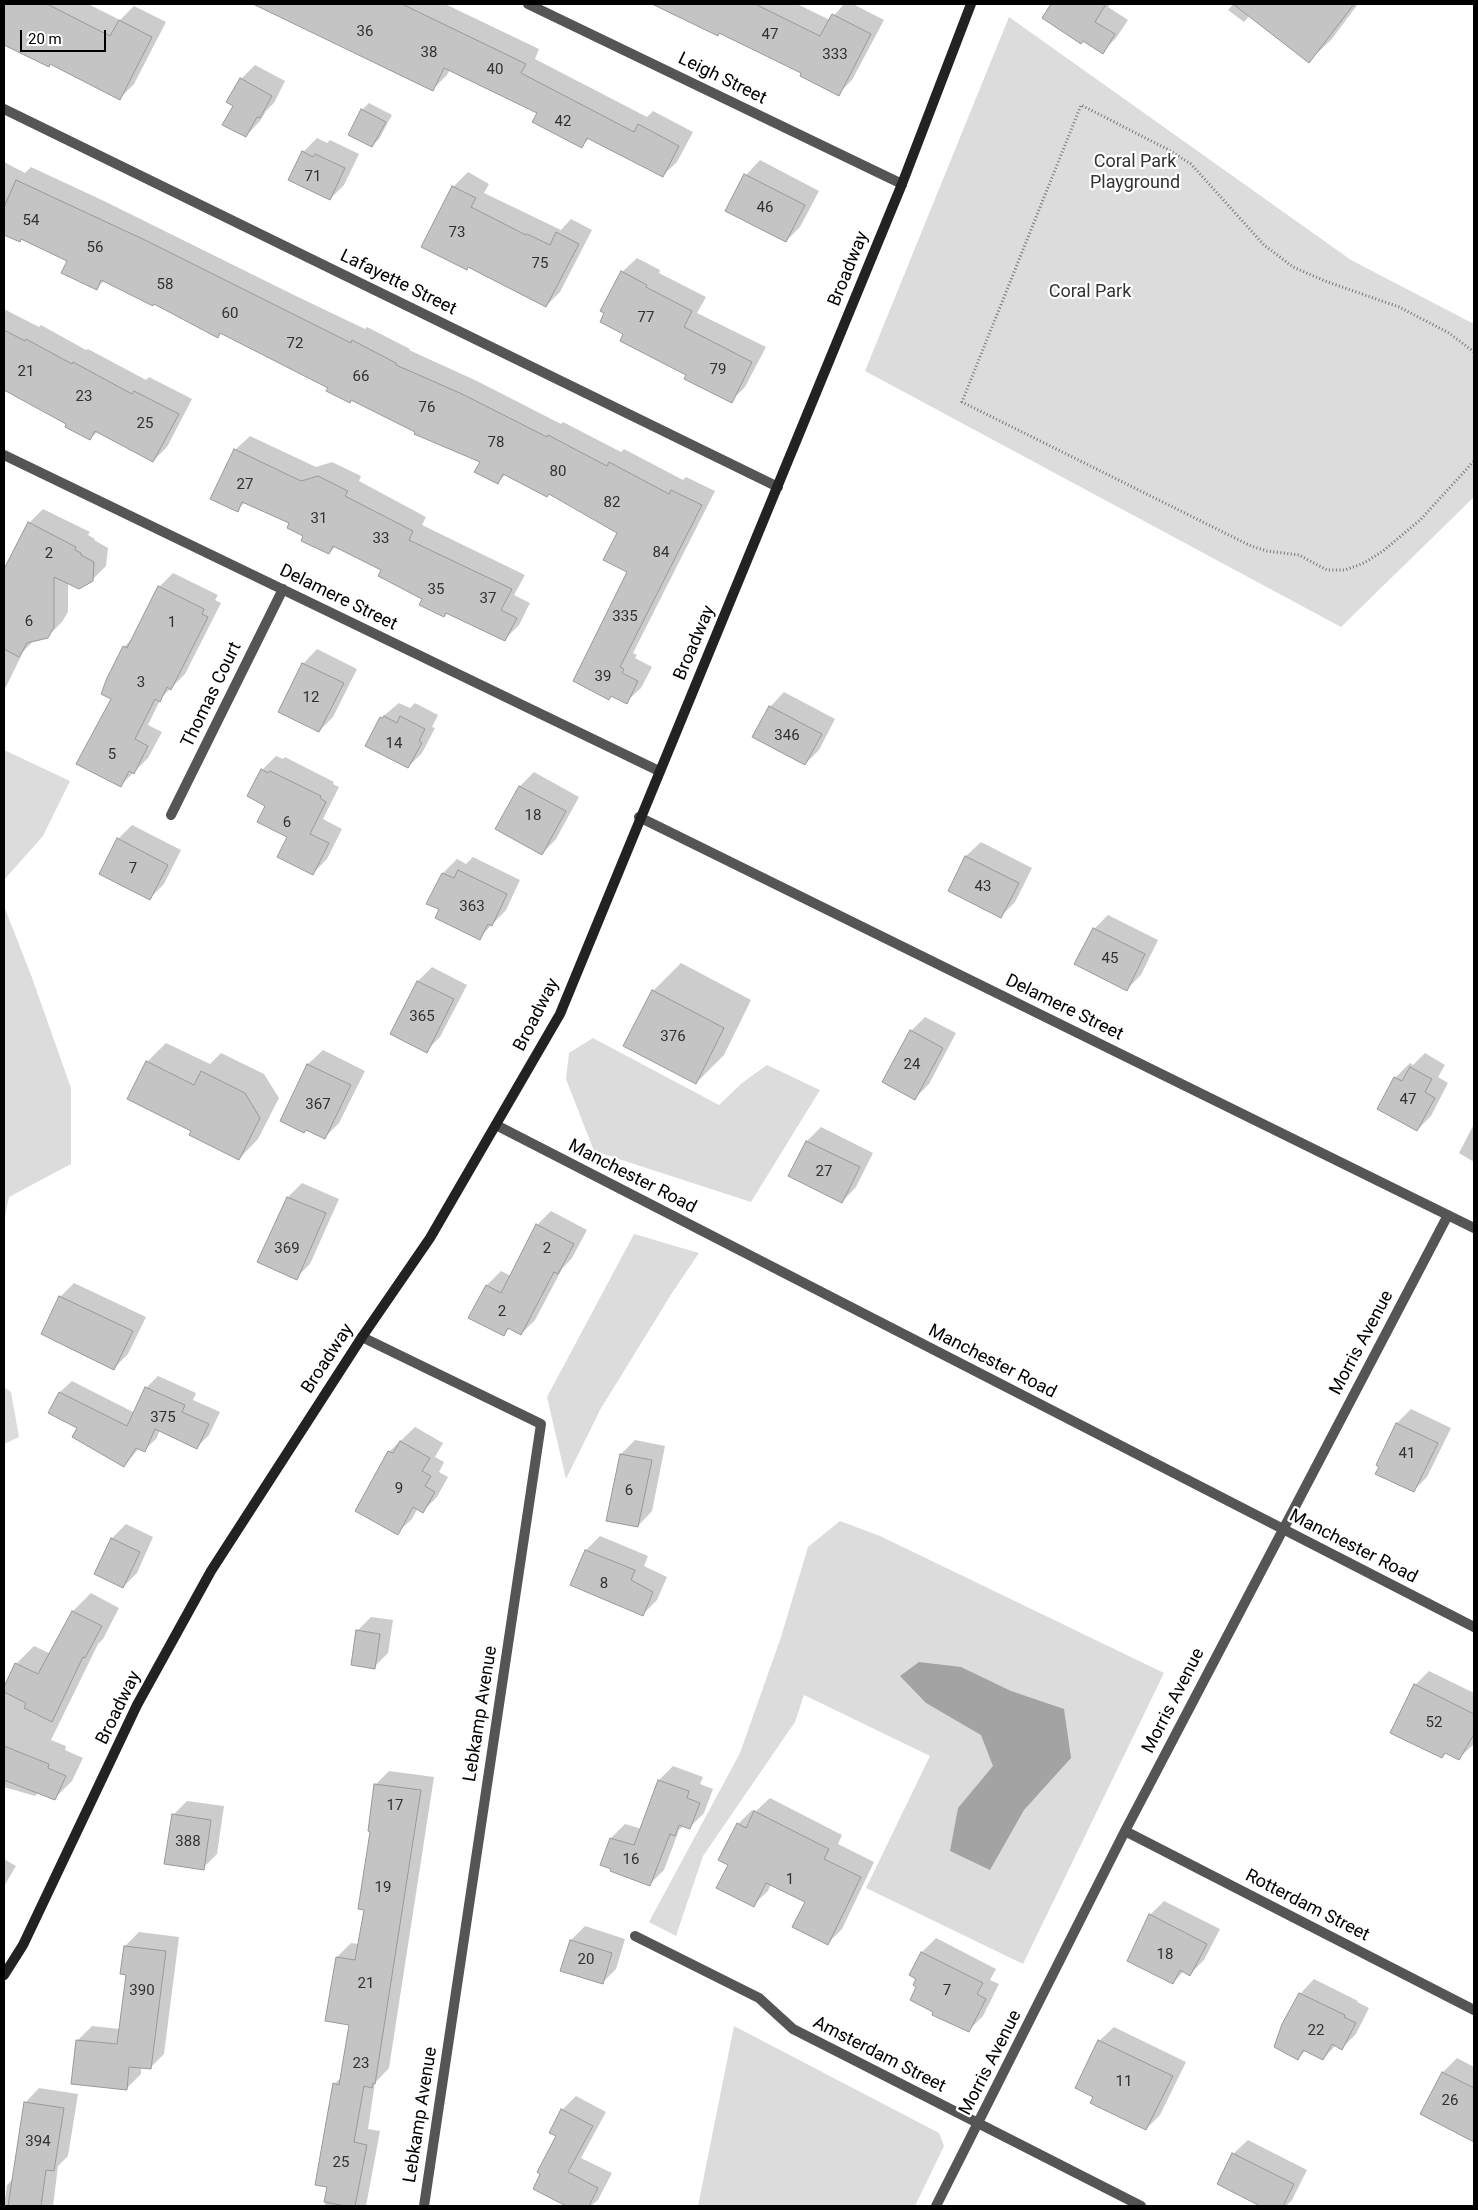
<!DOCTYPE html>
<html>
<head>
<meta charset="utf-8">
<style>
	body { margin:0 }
	#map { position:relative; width:1478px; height:2210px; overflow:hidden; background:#fff; font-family:Roboto,sans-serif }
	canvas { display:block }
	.frame { position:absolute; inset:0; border:5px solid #000; pointer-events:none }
	.scale { position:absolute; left:20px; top:30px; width:86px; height:22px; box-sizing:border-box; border:2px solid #000; border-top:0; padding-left:6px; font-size:15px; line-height:18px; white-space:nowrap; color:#000; -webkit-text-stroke:4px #fff; paint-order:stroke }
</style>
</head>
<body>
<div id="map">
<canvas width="1478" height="2210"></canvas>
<div class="frame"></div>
<div class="scale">20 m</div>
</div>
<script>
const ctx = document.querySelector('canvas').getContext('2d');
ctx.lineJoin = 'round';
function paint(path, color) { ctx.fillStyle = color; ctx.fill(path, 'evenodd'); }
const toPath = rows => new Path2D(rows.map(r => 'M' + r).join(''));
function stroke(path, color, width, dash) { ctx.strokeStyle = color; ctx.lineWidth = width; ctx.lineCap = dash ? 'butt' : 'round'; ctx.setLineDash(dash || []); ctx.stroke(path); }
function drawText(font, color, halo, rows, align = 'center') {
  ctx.font = font + ' Roboto,sans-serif'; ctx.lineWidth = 4.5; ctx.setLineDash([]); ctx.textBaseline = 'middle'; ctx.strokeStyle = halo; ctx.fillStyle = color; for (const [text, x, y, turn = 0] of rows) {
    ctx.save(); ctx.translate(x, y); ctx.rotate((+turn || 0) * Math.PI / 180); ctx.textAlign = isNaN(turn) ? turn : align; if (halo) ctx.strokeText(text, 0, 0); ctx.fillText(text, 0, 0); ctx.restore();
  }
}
const green = toPath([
	[1009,17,1351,260,1474,324,1474,497,1341,627,865,371],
	[4,750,70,781,43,836,4,880],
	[4,906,31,975,71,1088,71,1164,9,1197,4,1221],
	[593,1038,719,1105,742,1083,767,1065,820,1090,751,1202,594,1151,566,1079,569,1053],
	[634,1234,699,1253,672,1293,600,1410,566,1479,547,1397],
	[4,1387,11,1392,19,1437,4,1444],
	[840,1521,880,1536,1164,1673,1023,1964,866,1888,930,1756,804,1695,795,1722,703,1856,676,1936,649,1922,740,1753,781,1637,808,1547],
	[734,2026,939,2133,944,2146,915,2206,698,2206]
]);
const water = toPath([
	[919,1662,961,1667,1011,1691,1064,1709,1071,1758,1024,1810,990,1870,950,1851,958,1808,993,1766,981,1735,926,1703,900,1676]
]);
const shadow = toPath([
	[4,4,88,4,120,20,134,6,166,22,134,84,120,98,51,63,49,65,4,43],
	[269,4,445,4,539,49,535,59,647,117,653,111,693,132,677,162,662,176,590,138,581,146,539,112,450,69,447,75,433,89],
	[659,4,797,4,830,20,844,4,853,4,884,20,852,80,838,94,803,73,720,32,658,5],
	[1053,4,1110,4,1108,7,1128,20,1116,38,1102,52,1043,18],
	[1233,4,1358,4,1331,40,1309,61,1250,15,1244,22,1228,10],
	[255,65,285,81,274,103,266,111,260,121,246,136,234,105,241,79],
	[369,103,392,115,379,139,372,146,350,134,362,110],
	[317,138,327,143,330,140,359,154,344,185,330,199,303,152],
	[760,160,819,191,800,227,786,241,727,211,746,175],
	[4,162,25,173,31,167,104,201,296,296,365,329,367,327,410,349,409,350,477,381,561,424,563,422,621,452,624,449,683,480,686,477,715,491,633,653,637,655,635,658,652,667,641,688,626,702,612,695,629,571,619,532,549,493,505,475,498,482,481,461,417,432,221,333,218,336,155,303,105,280,96,289,69,260,22,238,19,241,4,234],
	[468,172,489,184,484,193,561,230,571,219,592,230,560,292,546,306,469,266,423,246,453,187],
	[637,258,660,270,659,273,706,297,697,313,766,347,745,387,731,401,625,334,602,311,622,272],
	[4,309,39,327,41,325,86,350,88,349,146,380,149,377,192,399,167,447,153,461,98,431,90,439,67,424,4,389],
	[250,436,316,467,332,462,361,476,359,481,426,517,422,525,525,575,514,595,530,603,519,625,505,639,447,612,444,616,424,599,382,570,336,546,329,553,304,536,291,523,245,502,237,510,235,450],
	[43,509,90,532,88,535,95,539,94,540,108,548,106,566,92,580,68,582,68,612,62,622,47,637,33,641,23,652,4,691,4,572,29,523],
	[173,573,218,595,215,600,221,603,185,674,161,698,148,725,162,732,148,758,121,785,112,698,124,647,134,637,159,587],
	[317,649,357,669,333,717,319,731,303,664],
	[784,692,835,719,819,750,805,764,770,707],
	[399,703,410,708,415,703,438,715,432,727,435,728,422,753,408,767,381,718],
	[276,756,283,759,285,757,334,782,333,784,339,787,323,819,342,829,327,859,313,873,267,806,262,770],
	[534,772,579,797,556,839,542,854,496,829,520,786],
	[132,825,181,850,164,884,150,898,118,839],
	[981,842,1032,868,1015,902,1001,916,949,891,966,856],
	[473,857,520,880,506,910,479,938,440,909,443,873,457,859,466,864],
	[1108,915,1158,940,1141,975,1127,989,1094,929],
	[681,963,751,1000,724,1055,696,1083,653,991],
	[432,967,467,985,440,1037,426,1051,391,1033,418,981],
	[925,1017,956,1033,929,1084,915,1098,911,1031],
	[166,1043,210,1064,221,1053,264,1074,279,1098,258,1139,239,1159,193,1130,147,1062],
	[323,1050,365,1071,339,1123,325,1137,282,1120,308,1064],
	[1425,1053,1445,1065,1438,1077,1448,1083,1431,1116,1417,1130,1378,1109,1395,1078,1410,1063,1413,1065],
	[1474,1124,1474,1162,1459,1153],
	[821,1127,873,1153,856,1187,842,1202,789,1175,807,1141],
	[302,1183,339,1199,310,1264,296,1278,288,1197],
	[551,1211,587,1230,572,1258,562,1269,535,1320,521,1334,510,1328,503,1335,470,1317,487,1285,501,1271,511,1276,537,1225],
	[74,1283,146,1317,128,1354,114,1368,60,1297],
	[158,1376,196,1393,193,1400,220,1412,209,1435,197,1447,160,1430,156,1439,144,1450,139,1448,124,1466,79,1428,50,1413,60,1392,72,1381,135,1413,146,1388],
	[1411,1409,1451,1428,1427,1477,1413,1491,1378,1464,1397,1423],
	[415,1427,443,1443,435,1457,444,1462,439,1472,448,1477,437,1497,423,1511,418,1508,412,1519,397,1533,357,1510,389,1452],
	[635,1440,665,1446,652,1511,638,1526,621,1454],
	[126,1524,153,1537,137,1573,123,1587,96,1573,112,1538],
	[600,1536,648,1556,644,1566,667,1577,657,1600,643,1614,586,1550],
	[91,1593,119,1608,103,1639,98,1644,51,1740,66,1746,65,1750,83,1758,72,1781,54,1799,39,1792,35,1796,4,1787,4,1690,16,1664,34,1646,51,1654,73,1611],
	[371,1617,393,1620,388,1653,374,1667,357,1631],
	[1429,1671,1474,1693,1474,1744,1459,1758,1446,1752,1442,1757,1415,1685],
	[673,1766,703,1777,700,1784,713,1789,704,1813,690,1827,684,1825,679,1830,664,1870,650,1884,602,1864,611,1838,625,1824,642,1829,659,1780],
	[389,1771,434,1777,389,2068,375,2083,368,2129,380,2131,366,2206,325,2206,328,2186,334,2084,342,2077,351,2024,326,2020,337,1957,351,1943,359,1944,365,1909,375,1785],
	[770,1798,842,1835,838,1844,874,1862,842,1929,828,1943,806,1902,771,1884,768,1891,753,1905,729,1865,738,1824,752,1810,756,1811],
	[187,1801,224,1806,217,1854,203,1868,173,1815],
	[4,1859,16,1866,4,1886],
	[1164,1901,1220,1929,1204,1960,1190,1974,1184,1971,1173,1983,1150,1915],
	[585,1926,625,1939,616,1969,602,1983,561,1970,571,1940],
	[139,1932,179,1937,164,2054,150,2068,141,2067,141,2074,126,2089,77,2041,92,2026,120,2029,127,1974,125,1946],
	[936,1938,996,1969,990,1980,999,1984,983,2016,969,2030,933,2015,935,2012,918,1987,922,1952],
	[1314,1979,1358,2001,1357,2002,1369,2008,1356,2034,1342,2048,1336,2045,1323,2059,1306,2050,1298,2059,1300,1994],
	[1114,2027,1186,2062,1160,2115,1146,2129,1095,2096,1099,2041],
	[1457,2058,1474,2067,1474,2141,1421,2114,1443,2072],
	[39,2088,78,2094,68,2156,58,2166,53,2206,4,2206,7,2185,13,2179,25,2103],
	[576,2096,606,2112,581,2158,612,2173,598,2200,591,2206,568,2206,534,2189,558,2136,562,2110],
	[1248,2140,1307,2170,1292,2200,1286,2206,1263,2206,1218,2184,1233,2154]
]);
const building = toPath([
	[4,4,47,4,110,36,119,20,152,37,120,100,50,64,49,67,4,45,4,4],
	[253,4,402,4,526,64,521,73,634,132,638,124,679,146,663,177,587,138,582,148,532,122,537,113,444,68,433,91,253,4],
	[652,4,755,4,820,36,832,14,871,34,839,96,800,76,801,73,719,33,718,36,652,4],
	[1051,4,1106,4,1095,22,1115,34,1103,54,1083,41,1081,44,1042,18,1051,4],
	[1233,4,1354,4,1309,63,1233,4],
	[240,78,272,96,260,118,257,117,246,137,222,125,233,106,226,102,240,78],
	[361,109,386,122,372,147,348,135,361,109],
	[302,151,313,157,315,154,345,168,330,200,288,180,302,151],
	[744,174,805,205,786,242,725,211,744,174],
	[16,180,147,241,351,343,352,340,396,363,396,365,462,394,547,437,548,435,607,466,609,462,669,494,671,490,702,505,620,667,624,669,622,673,638,681,627,704,611,696,609,700,573,681,627,572,603,560,617,533,549,494,547,497,503,474,498,484,474,472,480,462,414,434,415,432,351,400,350,403,326,391,328,388,220,333,218,338,154,304,153,306,101,280,97,290,61,273,67,261,21,239,20,242,4,235,4,207,16,180],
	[452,186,476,198,471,207,526,235,527,234,550,245,556,232,579,244,546,307,468,267,467,270,421,247,452,186],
	[621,271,647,285,646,287,692,311,684,327,752,362,732,403,684,379,686,375,620,341,623,334,600,322,604,313,600,311,621,271],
	[4,330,25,341,26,339,72,364,73,362,132,394,134,391,179,414,153,462,95,431,90,440,65,427,66,424,4,390,4,330],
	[234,449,301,481,318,476,348,491,345,496,413,531,409,540,512,589,501,610,517,618,505,641,446,613,444,617,419,605,422,599,378,576,381,570,333,546,329,554,301,541,303,536,287,528,289,523,242,502,238,512,210,499,234,449],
	[28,522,76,547,75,550,81,553,81,555,94,562,93,581,79,589,54,577,54,627,48,638,27,643,19,657,4,649,4,569,28,522],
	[158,586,204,609,202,614,208,617,171,690,167,687,160,702,155,699,135,739,148,746,134,774,129,771,121,787,76,764,111,699,101,694,107,678,123,646,127,648,158,586],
	[302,663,344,683,319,732,278,712,302,663],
	[769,706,822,734,805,765,752,737,769,706],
	[384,716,397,723,400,716,425,729,419,741,422,743,408,768,365,746,380,717,382,718,384,716],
	[261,769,268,773,270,771,321,796,320,798,326,802,310,834,329,843,313,875,277,857,287,837,257,822,265,806,247,796,261,769],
	[519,786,566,811,542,855,495,829,519,786],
	[117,838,168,865,150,900,99,874,117,838],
	[965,856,1019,883,1001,918,948,891,965,856],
	[458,870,507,894,492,926,488,924,480,940,435,918,439,909,426,904,442,873,454,878,458,870],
	[1093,928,1145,954,1127,991,1074,964,1093,928],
	[417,981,454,999,427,1053,390,1034,417,981],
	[652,990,724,1028,696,1084,623,1046,652,990],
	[910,1030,943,1048,915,1100,882,1082,910,1030],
	[146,1061,194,1085,201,1071,245,1093,260,1118,239,1160,189,1135,191,1131,127,1099,146,1061],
	[307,1064,351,1085,325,1139,306,1130,304,1133,280,1121,307,1064],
	[1410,1067,1432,1079,1425,1092,1435,1098,1417,1131,1377,1109,1394,1077,1402,1081,1410,1067],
	[806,1141,860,1167,842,1203,788,1176,806,1141],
	[287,1197,326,1213,297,1280,257,1262,287,1197],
	[536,1224,574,1244,558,1274,554,1272,521,1335,508,1328,504,1336,468,1318,486,1285,501,1293,536,1224],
	[59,1296,133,1331,114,1370,41,1334,59,1296],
	[145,1387,185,1405,182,1412,209,1424,197,1449,155,1429,145,1452,136,1448,124,1467,72,1437,77,1428,48,1413,59,1392,127,1426,145,1387],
	[1396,1423,1438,1443,1414,1492,1375,1474,1379,1467,1376,1465,1396,1423],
	[400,1441,430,1458,422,1471,431,1476,425,1486,435,1492,423,1513,413,1507,398,1535,355,1511,388,1451,393,1453,400,1441],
	[620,1454,652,1460,638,1527,606,1521,620,1454],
	[111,1538,140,1552,123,1588,94,1574,111,1538],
	[585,1550,635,1570,631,1580,653,1592,643,1616,570,1585,585,1550],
	[72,1611,102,1626,85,1658,83,1657,52,1722,24,1708,26,1703,4,1692,4,1687,15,1663,38,1674,72,1611],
	[356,1630,380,1634,375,1669,351,1665,356,1630],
	[1414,1684,1474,1714,1474,1734,1459,1760,1445,1753,1442,1758,1390,1733,1414,1684],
	[4,1746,49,1764,48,1768,66,1776,55,1800,4,1780,4,1746],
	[658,1780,689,1791,687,1798,700,1803,690,1829,679,1825,675,1836,670,1834,650,1886,610,1871,611,1869,600,1865,610,1838,634,1845,658,1780],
	[374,1784,421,1790,375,2084,373,2083,372,2088,364,2086,354,2142,367,2145,355,2206,346,2206,324,2202,327,2187,315,2185,333,2083,339,2085,349,2025,325,2021,336,1957,355,1960,364,1910,358,1909,370,1832,368,1831,374,1784],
	[754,1811,829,1849,824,1859,861,1877,828,1945,792,1927,805,1902,766,1883,754,1907,716,1888,728,1865,718,1860,737,1823,746,1828,754,1811],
	[172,1814,211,1820,204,1870,164,1864,172,1814],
	[1149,1914,1207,1944,1190,1976,1180,1970,1173,1984,1127,1961,1149,1914],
	[570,1940,612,1953,603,1984,560,1971,570,1940],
	[124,1946,166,1951,151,2069,129,2067,127,2090,71,2084,76,2040,117,2044,126,1975,120,1974,124,1946],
	[921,1952,983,1983,977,1994,986,1999,969,2032,932,2015,933,2012,910,2000,916,1987,913,1985,916,1979,909,1975,921,1952],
	[1299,1993,1345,2015,1344,2017,1356,2023,1342,2050,1332,2044,1323,2060,1303,2050,1298,2060,1274,2047,1282,2024,1299,1993],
	[1098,2040,1173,2076,1146,2130,1090,2103,1093,2097,1075,2088,1098,2040],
	[1442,2072,1474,2088,1474,2142,1420,2114,1442,2072],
	[24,2102,64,2108,54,2171,46,2170,41,2206,8,2206,24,2102],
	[561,2109,593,2126,568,2172,598,2188,589,2206,566,2206,533,2189,540,2174,537,2172,556,2136,549,2133,561,2109],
	[1232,2153,1294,2184,1283,2206,1260,2206,1217,2184,1232,2153]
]);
const path = toPath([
	[1474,352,1449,333,1399,307,1325,281,1293,267,1264,245,1191,164,1167,149,1081,105,962,402,1251,546,1267,551,1299,555,1327,570,1345,570,1364,563,1383,551,1421,519,1474,461]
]);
const street = toPath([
	[528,4,902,184],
	[4,109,778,487],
	[4,455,659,771],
	[171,815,283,589],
	[639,817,1474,1228],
	[496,1125,1474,1627],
	[362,1337,541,1424,424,2206],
	[1125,1831,1474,2010],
	[635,1936,759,1998,793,2029,1141,2206],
	[936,2206,1125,1831,1448,1215]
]);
const secondary = toPath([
	[4,1975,23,1945,137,1705,211,1571,362,1337,430,1238,560,1014,902,184,971,4]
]);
const numberNames = [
	["36",365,32],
	["47",770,35],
	["38",429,53],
	["333",835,55],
	["40",495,70],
	["42",563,122],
	["71",313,177],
	["46",765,208],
	["54",31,221],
	["73",457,233],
	["56",95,248],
	["75",540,264],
	["58",165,285],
	["60",230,314],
	["77",646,318],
	["72",295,344],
	["79",718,370],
	["21",26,372],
	["66",361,377],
	["23",84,397],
	["76",427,408],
	["25",145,424],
	["78",496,443],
	["80",558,472],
	["27",245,485],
	["82",612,503],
	["31",319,519],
	["33",381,539],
	["84",661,553],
	["2",49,554],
	["35",436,590],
	["37",488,599],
	["335",625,617],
	["6",29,622],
	["1",172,623],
	["39",603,677],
	["3",141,683],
	["12",311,698],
	["346",787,736],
	["14",394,744],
	["5",112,755],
	["18",533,816],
	["6",287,823],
	["7",133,869],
	["43",983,887],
	["363",472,907],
	["45",1110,959],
	["365",422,1017],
	["376",673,1037],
	["24",912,1065],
	["47",1408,1100],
	["367",318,1105],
	["27",824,1172],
	["369",287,1249],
	["2",547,1249],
	["2",502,1312],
	["375",163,1418],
	["41",1407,1454],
	["9",399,1489],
	["6",629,1491],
	["8",604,1584],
	["52",1434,1723],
	["17",395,1806],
	["388",188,1842],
	["16",631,1860],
	["1",790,1880],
	["19",383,1888],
	["18",1165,1955],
	["20",586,1960],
	["21",366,1984],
	["390",142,1991],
	["7",947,1991],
	["22",1316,2031],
	["23",361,2064],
	["11",1124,2082],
	["26",1450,2101],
	["394",38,2142],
	["25",341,2163]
];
const streetNames = [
	["Leigh Street",722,79,26],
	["Broadway",849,269,-68],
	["Lafayette Street",398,283,26],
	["Delamere Street",338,598,26],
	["Broadway",695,643,-67],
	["Thomas Court",212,695,-64],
	["Delamere Street",1064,1008,26],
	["Broadway",537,1015,-63],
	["Manchester Road",632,1177,27],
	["Morris Avenue",1362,1343,-62],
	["Broadway",328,1359,-57],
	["Manchester Road",992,1362,27],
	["Manchester Road",1353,1547,27],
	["Morris Avenue",1174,1701,-63],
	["Broadway",119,1708,-64],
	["Lebkamp Avenue",481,1714,-81],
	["Rotterdam Street",1307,1906,27],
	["Amsterdam Street",879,2055,27],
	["Morris Avenue",991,2063,-63],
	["Lebkamp Avenue",421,2115,-81]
];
const parkNames = [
	["Coral Park",1135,162],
	["Playground",1135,183],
	["Coral Park",1090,292]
];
paint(green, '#dcdcdc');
paint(water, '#a3a3a3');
paint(shadow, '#0003');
paint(building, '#c4c4c4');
stroke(building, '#999', 1);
stroke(path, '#777', 3, [1, 2.5]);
stroke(street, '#555', 10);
stroke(secondary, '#222', 10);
drawText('15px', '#313131', null, numberNames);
drawText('18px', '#000', '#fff', streetNames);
drawText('18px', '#333', '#fff', parkNames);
</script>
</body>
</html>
